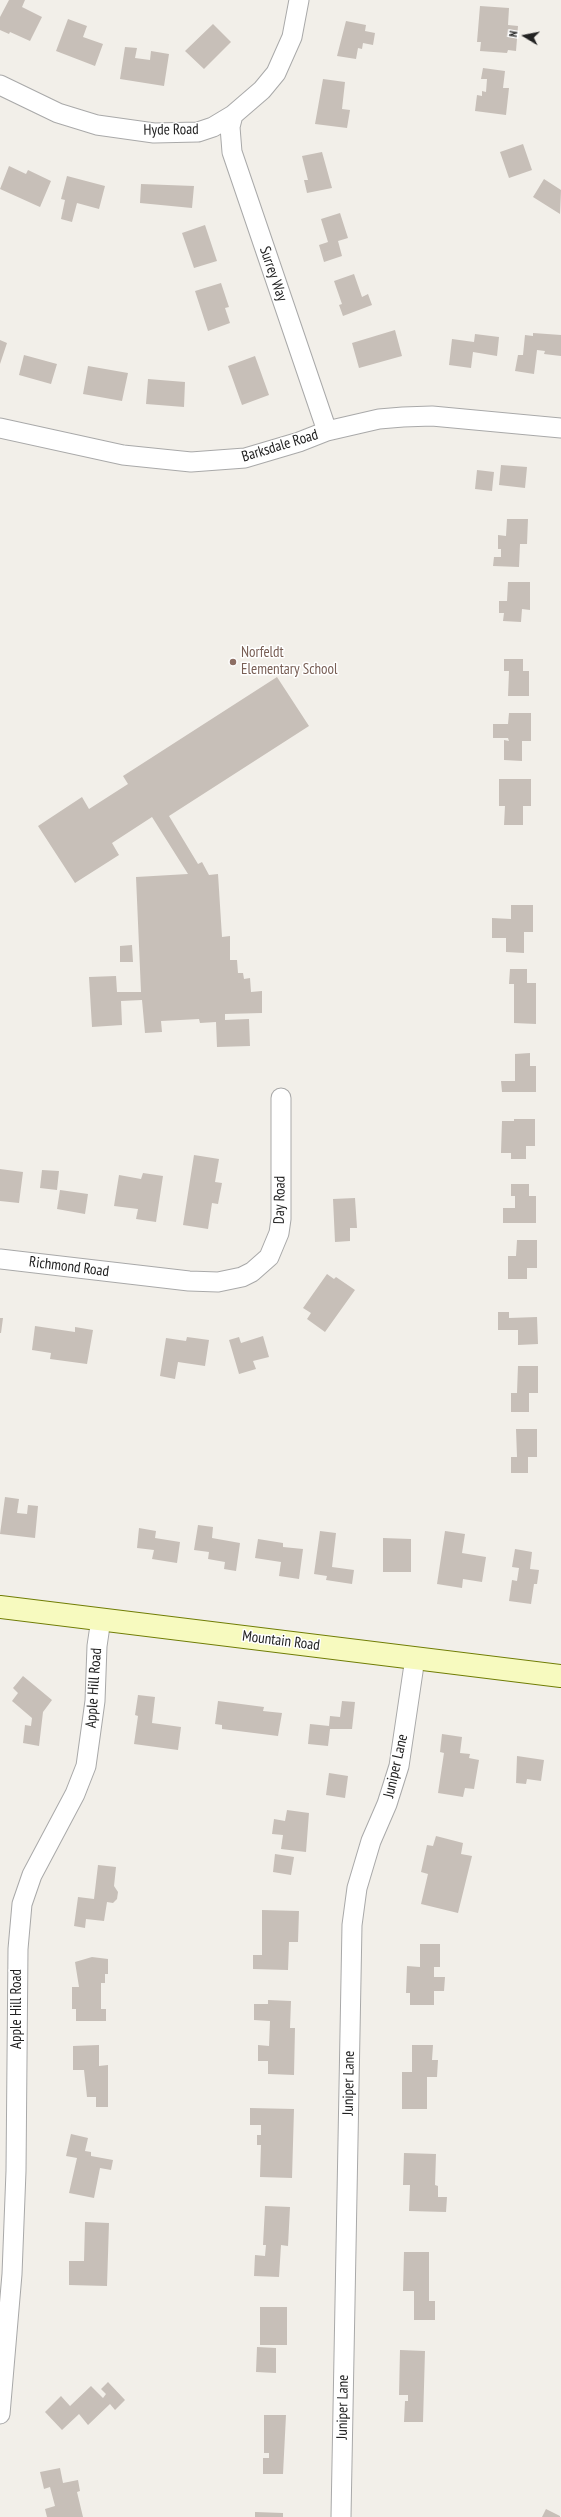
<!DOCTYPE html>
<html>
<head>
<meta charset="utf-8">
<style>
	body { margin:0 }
	#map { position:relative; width:561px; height:2517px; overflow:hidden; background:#f2efe9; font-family:"PT Sans Narrow",sans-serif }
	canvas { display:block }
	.north { position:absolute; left:505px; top:16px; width:40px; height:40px; -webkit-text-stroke:3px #fff; paint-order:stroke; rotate:280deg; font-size:11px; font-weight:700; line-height:16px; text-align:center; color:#222 }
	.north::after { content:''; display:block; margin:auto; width:14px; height:18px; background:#222; clip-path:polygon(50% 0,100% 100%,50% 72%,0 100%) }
</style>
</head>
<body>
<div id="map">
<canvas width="561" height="2517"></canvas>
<div class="north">N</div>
</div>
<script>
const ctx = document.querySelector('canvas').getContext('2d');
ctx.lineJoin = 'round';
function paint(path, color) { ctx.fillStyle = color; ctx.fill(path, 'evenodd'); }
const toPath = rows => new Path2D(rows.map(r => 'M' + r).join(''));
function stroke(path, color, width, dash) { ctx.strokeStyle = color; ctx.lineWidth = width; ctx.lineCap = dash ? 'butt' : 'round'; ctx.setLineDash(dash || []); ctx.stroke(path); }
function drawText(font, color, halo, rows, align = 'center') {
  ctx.font = font + ' "PT Sans Narrow",sans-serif'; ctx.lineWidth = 3; ctx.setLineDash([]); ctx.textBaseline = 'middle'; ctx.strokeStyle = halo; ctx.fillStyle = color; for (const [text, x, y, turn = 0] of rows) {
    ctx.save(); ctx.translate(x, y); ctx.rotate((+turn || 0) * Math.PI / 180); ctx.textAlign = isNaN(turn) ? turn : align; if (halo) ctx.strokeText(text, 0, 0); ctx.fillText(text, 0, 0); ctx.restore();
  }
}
const building = toPath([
	[9,0,25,0,22,7,42,17,30,41,10,32,9,34,0,30,0,17],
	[480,6,509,8,508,25,518,26,516,51,508,50,507,53,480,51,481,42,477,42],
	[68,19,87,26,83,37,103,44,95,66,56,51],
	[346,21,366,25,365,31,375,33,373,45,363,43,362,49,358,48,356,59,337,56],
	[213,24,231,42,204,69,185,51],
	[125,47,137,48,135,58,150,60,151,51,169,54,164,86,120,79],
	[483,68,505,71,503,88,509,88,506,115,475,111,477,95,482,96,482,91,486,92,487,79,481,79],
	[323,79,345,82,342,109,350,110,347,128,315,124],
	[523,144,532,170,509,178,500,152],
	[322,152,332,188,307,193,304,180,308,180,302,156],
	[9,166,26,174,28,170,51,181,40,207,0,189],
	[67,176,105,186,99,209,77,203,72,222,61,219,65,200,61,199],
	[544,179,561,190,560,214,533,197],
	[141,184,194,186,192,208,140,203],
	[340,213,348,238,338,241,342,256,324,262,319,245,328,242,321,219],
	[205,225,217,261,194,268,182,233],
	[354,274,362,297,368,294,372,305,343,316,339,305,342,304,334,281],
	[221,283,229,307,225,308,230,323,208,331,195,291],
	[395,330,402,356,359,368,352,343],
	[533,333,561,335,561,356,544,354,545,351,537,350,534,374,515,371,518,355,523,355,525,335,533,336],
	[475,334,499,337,497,356,473,352,471,368,449,365,452,339,474,342],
	[0,340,7,343,0,364],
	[24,355,57,364,51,384,19,375],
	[255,356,269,395,242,405,228,366],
	[88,366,128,373,122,401,83,394],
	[148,379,185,382,184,407,146,404],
	[501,465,527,467,525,488,499,485],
	[477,470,494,472,492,491,475,489],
	[507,519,528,519,527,544,520,544,519,567,493,566,494,557,501,557,501,549,498,549,498,535,506,536],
	[508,582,530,582,530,610,522,609,521,622,503,621,504,613,499,613,499,601,507,601],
	[504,659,523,659,523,671,529,671,529,696,508,696,509,671,504,671],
	[277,677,309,726,169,816,198,864,202,862,209,875,218,874,222,937,230,936,230,960,237,960,238,973,243,973,244,979,250,978,251,992,262,991,262,1013,225,1014,225,1020,249,1019,250,1046,217,1047,216,1022,200,1023,199,1019,161,1021,162,1032,145,1033,142,1000,121,1001,122,1025,92,1027,89,977,116,976,117,992,141,992,136,877,188,874,152,817,112,843,119,855,75,883,38,826,82,797,89,809,128,784,123,776],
	[509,713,531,713,531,741,522,741,522,761,504,760,504,740,509,741,508,738,493,738,493,724,508,724],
	[499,779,531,779,531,806,523,806,523,825,504,825,505,806,499,806],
	[511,905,533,905,533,932,524,932,524,953,506,952,506,938,492,938,492,918,511,919],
	[132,945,133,962,120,962,120,946],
	[510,969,527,969,527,983,536,983,536,1024,514,1023,514,984,509,984],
	[530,1053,530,1066,536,1066,536,1092,502,1092,501,1081,515,1081,515,1054],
	[514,1119,535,1119,535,1146,526,1146,526,1159,511,1159,511,1153,501,1153,502,1121,514,1121],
	[194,1155,219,1159,215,1182,222,1183,218,1204,212,1203,208,1229,183,1225],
	[0,1169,23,1172,19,1203,0,1201],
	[42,1170,59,1171,57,1190,40,1188],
	[143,1173,163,1176,156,1222,136,1219,138,1209,114,1206,119,1175,141,1179],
	[511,1184,529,1184,529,1196,536,1196,536,1223,503,1223,503,1208,515,1208,515,1196,511,1196],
	[60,1190,88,1194,85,1214,57,1209],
	[355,1198,357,1228,350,1228,350,1241,335,1242,333,1199],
	[517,1240,537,1240,537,1268,527,1268,527,1279,508,1279,508,1256,516,1256],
	[327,1274,334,1279,336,1277,355,1290,325,1332,307,1319,311,1313,303,1308],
	[498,1312,509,1312,509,1318,537,1317,538,1344,518,1345,518,1330,498,1330],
	[0,1318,3,1318,1,1333,0,1333],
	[35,1326,75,1332,75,1327,93,1330,87,1364,50,1359,51,1353,32,1350],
	[263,1336,269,1357,253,1361,256,1369,239,1374,229,1340,239,1337,241,1343],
	[187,1337,209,1340,205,1366,178,1362,175,1379,160,1376,166,1338,186,1341],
	[518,1366,538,1366,538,1393,529,1393,529,1412,511,1412,511,1393,517,1393],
	[516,1429,537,1429,537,1457,528,1457,528,1473,511,1473,511,1457,517,1457],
	[5,1497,19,1499,17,1513,27,1514,28,1505,38,1506,35,1538,0,1534],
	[198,1525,213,1527,212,1538,240,1543,236,1571,224,1569,225,1562,208,1559,209,1552,194,1550],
	[139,1528,156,1531,155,1538,180,1542,177,1563,152,1559,154,1550,137,1548],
	[320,1531,336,1533,332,1567,354,1570,352,1584,326,1580,327,1576,314,1574],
	[445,1531,465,1534,462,1553,486,1557,482,1582,463,1579,462,1588,437,1584],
	[383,1538,411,1539,411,1572,383,1572],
	[258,1539,283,1543,283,1547,303,1549,299,1579,279,1576,281,1562,255,1558],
	[515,1549,532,1552,530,1569,539,1570,537,1584,534,1584,531,1604,509,1601,512,1580,517,1581,519,1568,512,1567],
	[23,1676,52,1700,43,1712,39,1746,23,1743,25,1725,31,1726,32,1718,12,1701,18,1693,13,1688],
	[138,1695,155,1697,152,1723,181,1727,178,1750,134,1744,138,1716,135,1715],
	[218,1701,264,1707,263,1711,282,1713,278,1736,222,1729,222,1725,215,1724],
	[342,1701,355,1702,352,1729,330,1729,328,1746,308,1744,310,1724,329,1726,330,1716,340,1717],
	[442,1734,462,1737,460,1753,470,1754,469,1758,479,1760,474,1789,465,1788,463,1797,438,1793,444,1753,440,1752],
	[517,1756,544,1760,541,1781,527,1779,526,1784,516,1783],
	[329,1773,348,1776,345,1798,326,1795],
	[287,1810,309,1813,306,1852,281,1849,283,1835,272,1834,274,1819,285,1821],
	[436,1836,463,1843,461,1854,472,1856,458,1913,421,1904,428,1874,421,1872,427,1845,433,1846],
	[275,1854,294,1857,291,1875,273,1872],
	[98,1865,116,1867,114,1886,118,1892,117,1899,113,1903,107,1902,104,1921,86,1919,85,1928,74,1926,78,1897,94,1899],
	[262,1910,299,1911,298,1942,289,1942,288,1970,253,1969,253,1955,262,1955],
	[420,1944,440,1944,440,1967,434,1967,434,1977,445,1977,444,1991,434,1991,434,2005,410,2005,410,1993,406,1993,407,1966,420,1967],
	[92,1957,108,1959,108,1974,105,1974,105,1983,101,1983,101,2009,106,2009,106,2021,76,2021,76,2009,72,2009,72,1987,79,1987,75,1962],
	[268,2000,291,2001,290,2028,295,2028,294,2075,268,2074,268,2061,258,2061,258,2045,269,2046,270,2021,254,2020,254,2004,268,2004],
	[99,2045,99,2066,108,2065,108,2107,96,2107,96,2097,87,2097,84,2070,73,2070,73,2046],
	[412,2045,433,2045,432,2060,438,2060,437,2077,427,2077,427,2109,402,2109,402,2072,412,2072],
	[250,2108,294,2109,292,2178,260,2177,261,2145,257,2145,257,2135,261,2135,261,2125,250,2125],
	[71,2134,88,2138,85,2151,91,2152,91,2156,113,2160,111,2170,100,2168,94,2198,69,2193,77,2158,66,2156],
	[404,2153,436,2154,435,2185,438,2186,438,2197,447,2197,446,2212,409,2211,410,2185,403,2185],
	[265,2206,290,2207,288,2246,281,2245,279,2277,254,2276,255,2255,265,2256,266,2245,263,2245],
	[85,2222,109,2223,107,2286,69,2285,69,2261,84,2261],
	[404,2252,429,2252,429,2301,435,2301,435,2320,414,2320,414,2291,403,2291],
	[260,2307,287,2307,287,2345,260,2345],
	[257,2347,276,2348,276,2373,256,2372],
	[400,2350,425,2351,423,2422,404,2422,405,2401,408,2401,408,2395,399,2395],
	[108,2382,125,2400,115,2410,110,2404,88,2425,79,2414,62,2430,45,2412,61,2396,70,2406,91,2386,103,2398,106,2394,101,2389],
	[264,2415,286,2415,283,2474,263,2474,263,2458,269,2458,269,2453,264,2453],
	[60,2468,63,2483,78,2480,80,2491,77,2492,83,2517,47,2517,45,2509,55,2506,50,2487,44,2489,40,2472],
	[546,2509,560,2516,560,2517,542,2517],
	[255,2512,283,2513,283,2517,255,2517]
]);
const street = toPath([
	[0,85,58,113,97,125,154,133,198,132,213,127,233,115,262,90,276,73,292,37,299,0],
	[233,115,230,127,232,152,327,431],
	[0,428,123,455,191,462,245,458,299,442,327,431,379,419,403,417,432,416,561,428],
	[0,1259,189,1281,218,1282,242,1277,252,1272,269,1257,279,1233,281,1219,281,1098],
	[0,2414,12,2274,16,2171,18,1949,22,1904,32,1875,75,1794,86,1766,95,1701,97,1646,101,1619],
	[341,2517,352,1925,357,1888,371,1841,387,1804,399,1766,415,1658]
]);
const secondary = toPath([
	[0,1607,561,1676]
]);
const markers = [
	[233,662,4,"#8d6e63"]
];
const streetNames = [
	["Hyde Road",171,130,-1],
	["Surrey Way",273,274,71],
	["Barksdale Road",280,446,-17],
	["Day Road",280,1200,-89],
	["Richmond Road",69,1267,7],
	["Mountain Road",281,1641,7],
	["Apple Hill Road",94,1688,-86],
	["Juniper Lane",396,1766,-77],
	["Apple Hill Road",17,2009,-90],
	["Juniper Lane",349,2083,-89],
	["Juniper Lane",343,2407,-89]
];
const educationNames = [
	["Norfeldt",241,653],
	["Elementary School",241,670]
];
paint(building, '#c7bfb8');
stroke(street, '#a9a9a9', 21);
stroke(secondary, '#707d05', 24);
stroke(street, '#fff', 19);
stroke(secondary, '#f7fabf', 22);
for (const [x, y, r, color] of markers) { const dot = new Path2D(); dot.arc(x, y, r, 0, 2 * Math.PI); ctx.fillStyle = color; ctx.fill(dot); stroke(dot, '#fff', 1.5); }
drawText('15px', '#222', '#fff', streetNames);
drawText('15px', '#785e54', '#fff', educationNames, 'left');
</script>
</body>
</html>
